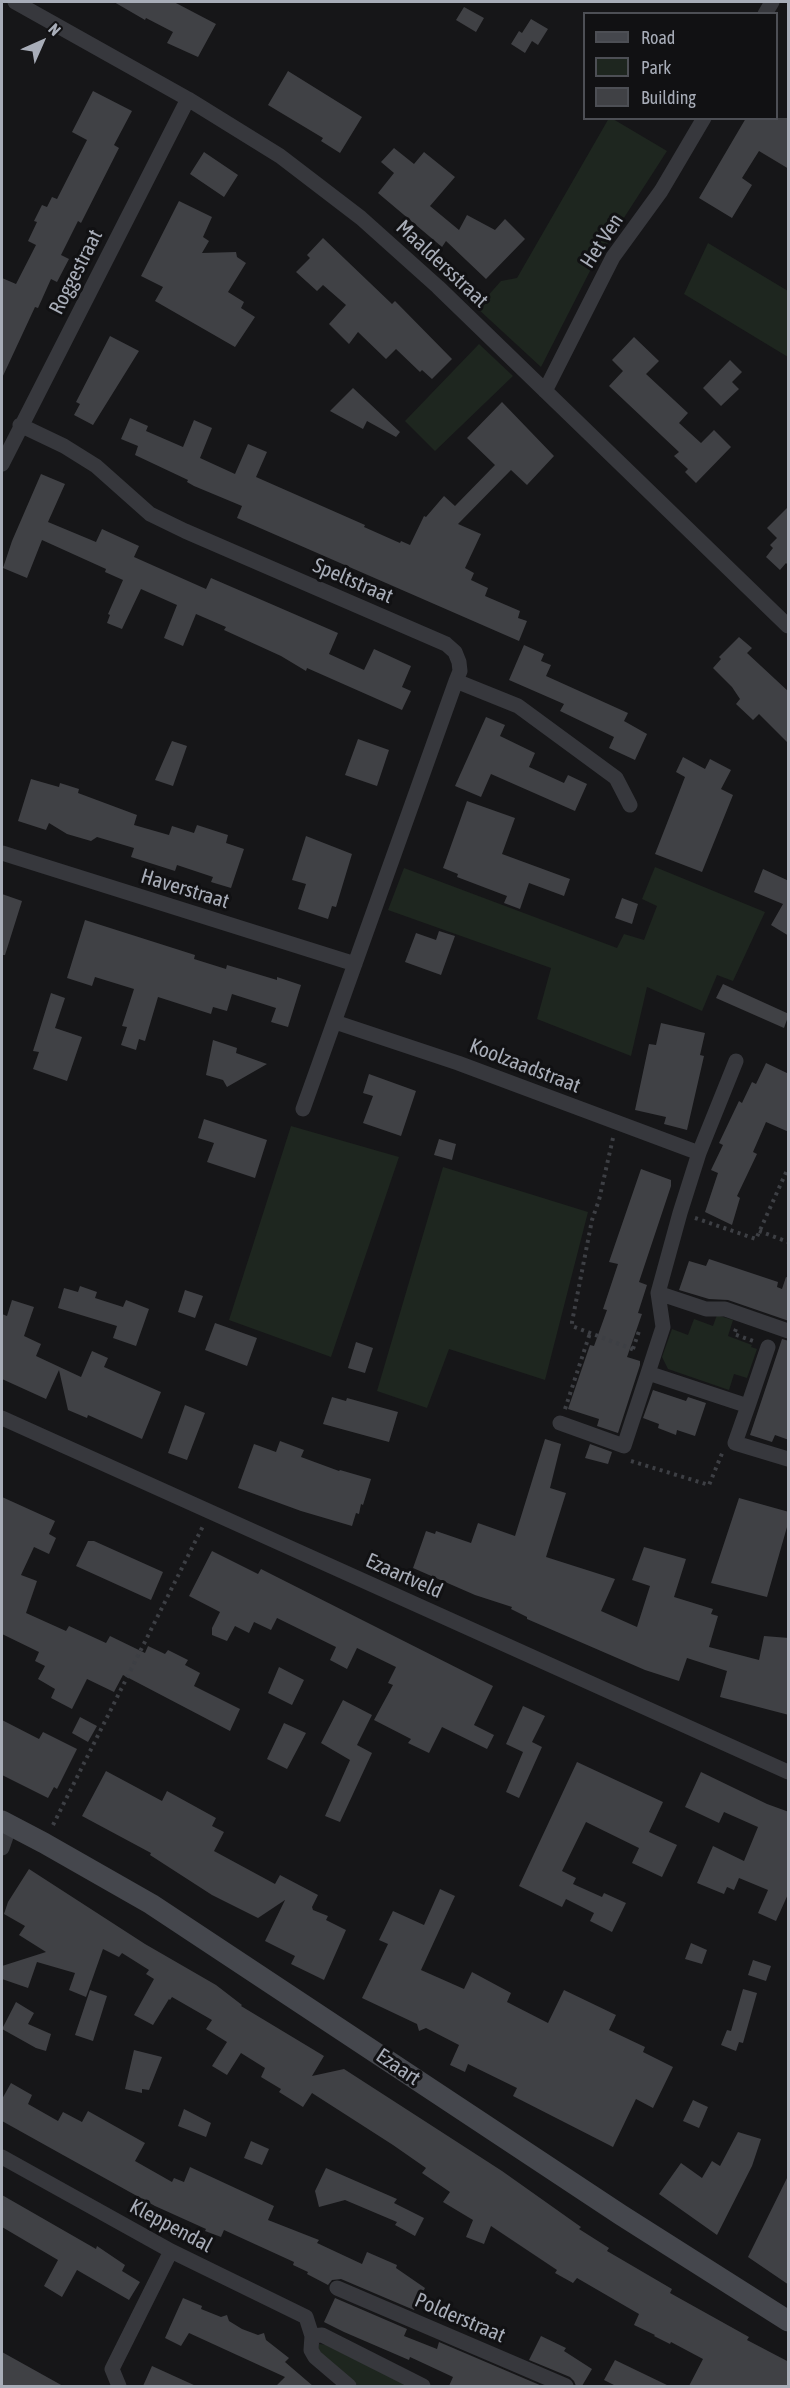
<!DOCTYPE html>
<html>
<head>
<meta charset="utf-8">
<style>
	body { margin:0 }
	#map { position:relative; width:790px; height:2388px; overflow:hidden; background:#161618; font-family:"Asap Condensed",sans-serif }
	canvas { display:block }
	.frame { position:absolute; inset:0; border:3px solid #a8adb8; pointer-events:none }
	.legend { position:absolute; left:583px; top:12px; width:195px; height:108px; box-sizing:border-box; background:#111113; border:2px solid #4d4f55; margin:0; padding:8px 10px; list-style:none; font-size:18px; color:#a8adb8 }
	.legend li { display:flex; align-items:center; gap:12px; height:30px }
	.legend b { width:30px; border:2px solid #4d4f55 }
	.north { position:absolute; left:12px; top:12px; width:60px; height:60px; -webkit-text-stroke:4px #111113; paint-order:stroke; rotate:45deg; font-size:16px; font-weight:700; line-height:24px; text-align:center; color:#a8adb8 }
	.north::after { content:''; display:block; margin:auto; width:21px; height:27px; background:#a8adb8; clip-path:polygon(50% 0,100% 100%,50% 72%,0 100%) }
</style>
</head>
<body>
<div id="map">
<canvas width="790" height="2388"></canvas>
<div class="frame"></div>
<ul class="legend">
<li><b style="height:8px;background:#45474d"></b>Road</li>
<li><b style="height:16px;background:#1e261f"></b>Park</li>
<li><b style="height:16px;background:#404145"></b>Building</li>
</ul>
<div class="north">N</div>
</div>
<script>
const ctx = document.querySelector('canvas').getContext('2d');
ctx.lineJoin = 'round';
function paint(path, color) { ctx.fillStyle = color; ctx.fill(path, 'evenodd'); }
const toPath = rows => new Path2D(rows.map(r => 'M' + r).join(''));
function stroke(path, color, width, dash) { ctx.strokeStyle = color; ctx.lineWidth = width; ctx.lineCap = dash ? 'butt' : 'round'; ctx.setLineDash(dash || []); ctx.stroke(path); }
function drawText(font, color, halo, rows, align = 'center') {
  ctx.font = font + ' "Asap Condensed",sans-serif'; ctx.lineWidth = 6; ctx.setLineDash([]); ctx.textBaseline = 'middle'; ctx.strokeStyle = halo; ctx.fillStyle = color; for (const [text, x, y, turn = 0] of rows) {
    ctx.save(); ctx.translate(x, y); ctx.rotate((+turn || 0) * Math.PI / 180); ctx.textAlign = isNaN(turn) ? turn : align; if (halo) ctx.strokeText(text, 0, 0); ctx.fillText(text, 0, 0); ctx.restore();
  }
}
const green = toPath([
	[609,118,613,119,667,151,591,269,541,367,477,308,501,281,517,278],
	[708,243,788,291,788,357,684,294],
	[479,344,513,376,435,451,405,421],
	[655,867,765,912,733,981,717,975,702,1011,647,987,631,1056,537,1019,551,968,388,910,404,868,617,948,624,934,644,940,657,906,642,899],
	[291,1126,399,1157,331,1357,229,1320],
	[443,1167,588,1212,545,1380,449,1349,427,1408,377,1391],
	[717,1315,733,1320,728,1336,752,1345,751,1347,757,1349,747,1378,734,1374,729,1390,668,1369,662,1357,672,1329,688,1335,694,1319,713,1326],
	[319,2344,329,2345,402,2381,406,2386,358,2386,323,2356,318,2349]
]);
const building = toPath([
	[114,2,174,2,216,24,198,57,167,43,173,32,146,18,145,20],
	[464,7,484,18,476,32,456,20],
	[531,19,548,29,538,45,532,41,525,53,511,44,519,31,522,33],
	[288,71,362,117,340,153,321,141,323,138,268,105],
	[93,91,132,111,114,145,119,148,81,223,78,221,61,255,69,259,57,282,51,279,38,308,35,307,2,378,2,278,16,284,36,245,28,241,37,222,34,221,42,205,47,207,52,197,57,199,87,140,72,132],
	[746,118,789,118,789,169,759,151,742,178,752,185,732,218,699,198],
	[394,148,414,164,424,152,455,177,430,206,459,230,467,215,495,230,505,219,525,239,486,279,446,241,442,247,378,193,394,173,381,162],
	[204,152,238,175,224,197,190,174],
	[179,201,212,217,203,237,209,241,202,253,236,252,237,257,246,263,228,292,244,302,241,308,255,317,235,347,155,301,163,287,141,276],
	[323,238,392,304,395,301,452,359,432,379,422,370,420,372,396,349,386,359,358,332,349,344,329,324,346,305,323,285,317,291,296,272,310,258,307,255],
	[110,336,139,351,93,425,74,415,80,404,76,402],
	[634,337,659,361,646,374,688,413,679,423,701,443,714,430,731,447,696,483,685,472,688,469,674,456,679,452,609,386,623,371,612,360],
	[730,360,742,372,732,382,739,389,721,406,703,388],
	[353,388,400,432,396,437,367,421,363,429,330,411],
	[502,402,554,456,527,485,511,470,458,524,481,534,465,568,474,573,471,580,488,588,485,596,520,611,518,618,527,621,519,641,237,518,242,506,194,486,187,482,188,480,135,455,138,446,121,439,130,418,148,426,146,431,183,447,194,420,212,428,200,458,235,474,248,444,267,452,256,477,365,525,364,527,400,543,401,541,410,545,424,516,426,517,444,496,455,506,495,465,467,438],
	[41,474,65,484,48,522,96,542,102,529,139,546,134,557,206,589,211,578,338,633,329,654,364,670,374,649,411,666,402,687,411,691,402,710,307,668,306,671,281,656,224,630,226,627,196,614,183,646,164,638,177,605,141,589,122,629,107,623,110,615,108,614,123,580,105,572,106,569,42,540,27,578,3,568,12,541],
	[789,506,789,566,786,563,780,570,766,557,773,548,770,545,777,538,767,528],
	[739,637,752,648,747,653,789,692,789,744,759,714,753,720,736,704,740,699,732,687,713,668,721,659,719,657],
	[524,645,544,654,541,661,551,665,546,676,628,713,624,721,647,734,635,760,609,748,614,737,560,711,564,704,509,680],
	[486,717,505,725,500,736,535,753,529,767,564,783,568,775,587,784,575,811,491,774,481,797,455,786],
	[358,739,389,750,377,786,345,775],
	[172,741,187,746,173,786,155,780],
	[683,757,705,769,710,759,731,770,721,789,733,795,702,872,655,854,685,777,676,772],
	[31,779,59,787,60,783,79,789,78,793,137,815,134,825,169,835,172,826,194,833,197,825,228,835,226,843,244,849,231,888,211,882,213,877,177,865,175,871,131,857,134,848,97,837,91,841,67,834,49,823,46,830,18,821],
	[467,801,515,818,502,854,570,879,564,896,529,883,520,909,504,903,507,896,457,877,458,874,443,868],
	[306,836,352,854,336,907,332,906,328,919,298,909,306,884,292,880],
	[763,869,789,881,789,936,771,925,783,904,754,892],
	[2,894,22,901,5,955,2,955],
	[622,898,638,904,632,924,615,918],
	[85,920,195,955,194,959,226,969,227,965,277,980,277,977,301,985,288,1027,271,1022,276,1008,232,994,227,1011,213,1007,211,1014,158,997,145,1041,139,1039,136,1050,121,1045,127,1027,122,1026,134,989,95,977,92,986,67,978],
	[439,931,455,936,441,975,405,962,416,933,436,940],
	[723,984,789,1014,784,1028,716,998],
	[51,993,65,998,55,1028,82,1037,67,1081,33,1069,39,1052,33,1051],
	[661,1023,705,1033,700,1055,704,1056,687,1130,664,1124,666,1117,635,1110,649,1044,656,1045],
	[213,1040,237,1048,236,1053,267,1064,227,1087,223,1080,206,1075],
	[766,1063,789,1074,789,1132,766,1122,753,1152,757,1154,737,1196,740,1198,732,1225,705,1212,718,1173,711,1170,723,1145,719,1143,739,1101,742,1103,752,1082,756,1084],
	[369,1074,416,1091,401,1136,363,1123,373,1096,363,1093],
	[204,1119,267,1140,255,1178,207,1162,214,1143,198,1138],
	[439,1139,456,1144,452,1160,434,1155],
	[641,1169,671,1180,671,1186,639,1282,647,1285,638,1313,642,1314,627,1357,640,1361,640,1365,618,1433,597,1426,599,1419,568,1409,590,1345,594,1346,607,1310,603,1309,618,1264,609,1262],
	[709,1259,778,1282,777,1287,782,1289,786,1277,789,1278,789,1321,728,1300,709,1299,679,1290,689,1261,706,1266],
	[80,1286,97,1292,95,1298,123,1307,126,1300,149,1309,136,1346,113,1338,117,1326,58,1308,64,1288,78,1292],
	[185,1290,203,1296,195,1318,178,1312],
	[12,1300,34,1307,24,1336,41,1344,36,1356,81,1377,92,1351,108,1358,104,1367,161,1392,142,1439,88,1415,87,1418,68,1410,59,1370,46,1399,2,1379,2,1314,7,1316],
	[215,1323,257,1338,247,1366,205,1350],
	[782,1339,789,1341,789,1440,775,1435,772,1442,750,1435],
	[356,1342,373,1348,365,1373,348,1368],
	[653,1390,686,1401,688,1397,706,1403,695,1436,677,1430,676,1435,658,1428,659,1424,643,1418],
	[332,1397,346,1401,347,1398,398,1412,389,1442,323,1424],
	[185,1405,205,1413,187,1460,168,1453],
	[545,1439,561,1444,550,1488,566,1493,546,1557,615,1579,601,1611,637,1627,650,1586,632,1580,644,1547,686,1559,674,1597,713,1609,711,1614,718,1616,709,1647,759,1660,764,1636,789,1638,789,1715,720,1697,727,1671,687,1658,679,1681,645,1670,527,1619,527,1617,511,1609,512,1607,475,1595,413,1568,426,1531,435,1534,436,1531,471,1543,478,1523,515,1536],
	[280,1441,304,1450,301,1457,339,1471,340,1470,371,1479,363,1505,361,1504,359,1514,356,1513,352,1526,301,1511,238,1488,254,1444,276,1452],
	[590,1444,612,1452,608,1464,585,1458],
	[2,1497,55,1521,49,1534,56,1538,49,1554,34,1547,21,1575,37,1581,26,1613,66,1631,69,1626,106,1643,110,1636,145,1653,148,1646,165,1654,168,1650,188,1660,185,1665,200,1673,194,1686,240,1709,230,1731,123,1675,114,1692,87,1679,72,1709,51,1698,55,1689,38,1679,45,1666,35,1661,39,1652,2,1634],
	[739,1498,789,1512,789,1520,767,1597,711,1583],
	[88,1541,94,1541,163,1572,151,1600,76,1566],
	[212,1551,258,1574,261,1569,493,1686,474,1725,494,1735,487,1749,442,1727,429,1753,408,1743,411,1739,374,1720,393,1685,388,1683,396,1667,357,1648,347,1669,330,1660,336,1647,277,1618,271,1630,254,1622,249,1633,235,1626,227,1641,212,1635,212,1628,220,1612,189,1596],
	[279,1667,304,1680,292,1705,268,1693],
	[343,1700,372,1715,357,1745,372,1753,340,1822,325,1816,350,1760,321,1743],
	[523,1706,545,1716,532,1742,542,1747,519,1798,506,1792,523,1752,506,1744],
	[80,1717,97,1726,88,1742,72,1733],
	[2,1720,39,1739,43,1732,77,1749,57,1789,54,1787,48,1798,2,1775],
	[284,1723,306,1733,287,1769,267,1759],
	[577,1762,663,1802,649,1832,677,1845,662,1877,632,1863,639,1848,586,1822,562,1871,576,1878,573,1884,602,1897,604,1893,626,1903,612,1932,590,1921,594,1913,566,1899,562,1907,519,1886],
	[106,1771,162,1801,167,1791,216,1818,212,1826,224,1832,214,1851,275,1884,280,1875,318,1895,312,1907,313,1910,328,1916,326,1920,346,1930,324,1980,291,1964,295,1956,265,1941,285,1900,258,1918,212,1895,150,1855,151,1853,82,1816],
	[701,1772,767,1804,789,1812,789,1892,776,1921,758,1913,768,1890,739,1878,734,1890,727,1887,724,1894,697,1883,713,1846,744,1861,758,1827,724,1812,719,1823,685,1807],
	[29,1869,145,1944,216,1985,242,2005,241,2006,324,2056,312,2076,344,2069,502,2171,581,2227,579,2229,609,2248,607,2251,672,2289,670,2293,749,2337,747,2340,789,2362,789,2386,689,2386,703,2359,671,2342,670,2344,654,2336,655,2335,634,2325,639,2314,577,2278,573,2283,555,2273,557,2270,491,2226,484,2244,466,2237,473,2220,443,2202,450,2192,422,2173,426,2168,393,2145,312,2093,303,2107,279,2092,281,2089,261,2077,265,2068,241,2053,227,2075,212,2066,227,2042,206,2029,212,2020,172,1997,170,2000,169,1999,153,2025,134,2015,154,1979,146,1974,149,1970,122,1953,119,1957,103,1949,86,1997,69,1990,75,1973,37,1962,28,1988,2,1979,2,1966,46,1952,19,1935,25,1926,4,1914,8,1902],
	[440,1889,455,1896,421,1970,464,1989,472,1972,511,1993,507,2002,548,2023,564,1990,616,2015,609,2030,645,2047,643,2052,673,2067,653,2108,636,2099,613,2147,513,2096,517,2088,468,2064,465,2072,450,2065,459,2045,426,2028,419,2031,417,2024,362,1998,388,1944,379,1940,393,1911,424,1925],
	[691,1943,707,1950,702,1964,685,1959],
	[753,1960,771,1966,766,1981,748,1975],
	[743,1989,757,1993,743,2043,739,2042,736,2051,721,2045,727,2030,731,2031],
	[90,1990,107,1996,93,2041,75,2035],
	[16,2002,34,2013,28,2024,51,2034,46,2051,36,2048,2,2029],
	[134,2050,162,2057,149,2090,142,2089,142,2093,125,2089],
	[11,2083,32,2095,28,2104,58,2121,63,2112,82,2122,88,2111,145,2143,135,2161,172,2182,174,2178,184,2182,190,2167,274,2206,268,2220,319,2240,317,2243,362,2264,367,2252,397,2265,396,2268,425,2288,414,2310,341,2279,332,2280,328,2285,307,2274,308,2272,293,2265,294,2262,224,2230,221,2237,205,2231,206,2229,155,2206,63,2155,2,2121,2,2099],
	[693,2100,708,2107,699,2128,683,2121],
	[184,2109,211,2123,206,2137,178,2126],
	[738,2132,761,2139,752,2166,717,2235,659,2194,681,2163,702,2178,712,2161,720,2166],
	[251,2141,269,2149,262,2165,244,2158],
	[326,2168,397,2199,394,2203,424,2218,415,2236,395,2225,397,2222,345,2200,319,2207,315,2191],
	[789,2174,789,2285,748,2257],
	[2,2195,96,2249,97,2246,125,2265,122,2271,140,2282,129,2300,77,2270,62,2297,44,2286,58,2260,2,2227],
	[183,2298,202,2306,201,2309,221,2317,227,2315,229,2321,242,2329,258,2335,264,2333,266,2340,289,2358,285,2362,313,2386,276,2386,285,2377,189,2333,181,2346,165,2338],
	[335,2298,407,2329,404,2336,437,2349,439,2342,542,2386,449,2386,453,2377,410,2357,409,2360,344,2332,324,2322],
	[541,2336,566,2348,564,2351,592,2369,582,2386,576,2386,574,2381,570,2377,529,2360],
	[2,2352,63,2386,2,2386],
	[615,2360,669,2386,616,2386,604,2380],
	[152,2366,196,2386,143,2386]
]);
const path = toPath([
	[613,1138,599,1200,592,1220,572,1322,572,1326,637,1351],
	[695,1218,756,1239,788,1168],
	[759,1231,788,1242],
	[736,1329,734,1334,753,1341],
	[633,1349,640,1328],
	[565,1409,590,1333],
	[631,1461,709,1485,723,1451],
	[53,1825,203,1526]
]);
const minor = toPath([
	[15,2,188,99,280,156,361,218,438,287,788,626],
	[765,14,772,2],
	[545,391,613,257,661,191,704,118],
	[20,425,64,446,96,466,150,514,185,531,446,644,455,652,459,662,460,671,456,681,518,706,616,778,630,805],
	[2,464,188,99],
	[2,853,355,964],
	[335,1022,458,1063,699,1153],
	[736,1061,699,1153,680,1213,658,1293,663,1327,648,1373,748,1406,735,1443,788,1459],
	[303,1109,456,681],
	[658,1293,706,1309,725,1309,788,1331],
	[748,1406,768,1347],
	[2,1418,788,1772],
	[560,1423,624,1446,648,1373],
	[2,1848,10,1825],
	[2,2157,171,2251,306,2317,312,2336,311,2350,315,2357,349,2386],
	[337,2288,566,2386],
	[312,2336,322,2335,423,2386],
	[119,2386,112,2369,171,2251]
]);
const secondary = toPath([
	[2,1821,44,1843,151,1904,621,2215,788,2321]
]);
const streetNames = [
	["Het Ven",602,241,-57],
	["Maaldersstraat",442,264,43],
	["Roggestraat",76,272,-63],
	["Speltstraat",353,581,23],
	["Haverstraat",185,889,17],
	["Koolzaadstraat",525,1066,21],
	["Ezaartveld",404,1576,24],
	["Ezaart",398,2067,34],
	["Kleppendal",171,2226,28],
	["Polderstraat",460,2318,23]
];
paint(green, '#1e261f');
paint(building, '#404145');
stroke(path, '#3d3f44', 4, [3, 4.5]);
stroke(minor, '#37383d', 15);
stroke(secondary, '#45474d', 21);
drawText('21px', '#a8adb8', '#111113', streetNames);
</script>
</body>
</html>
